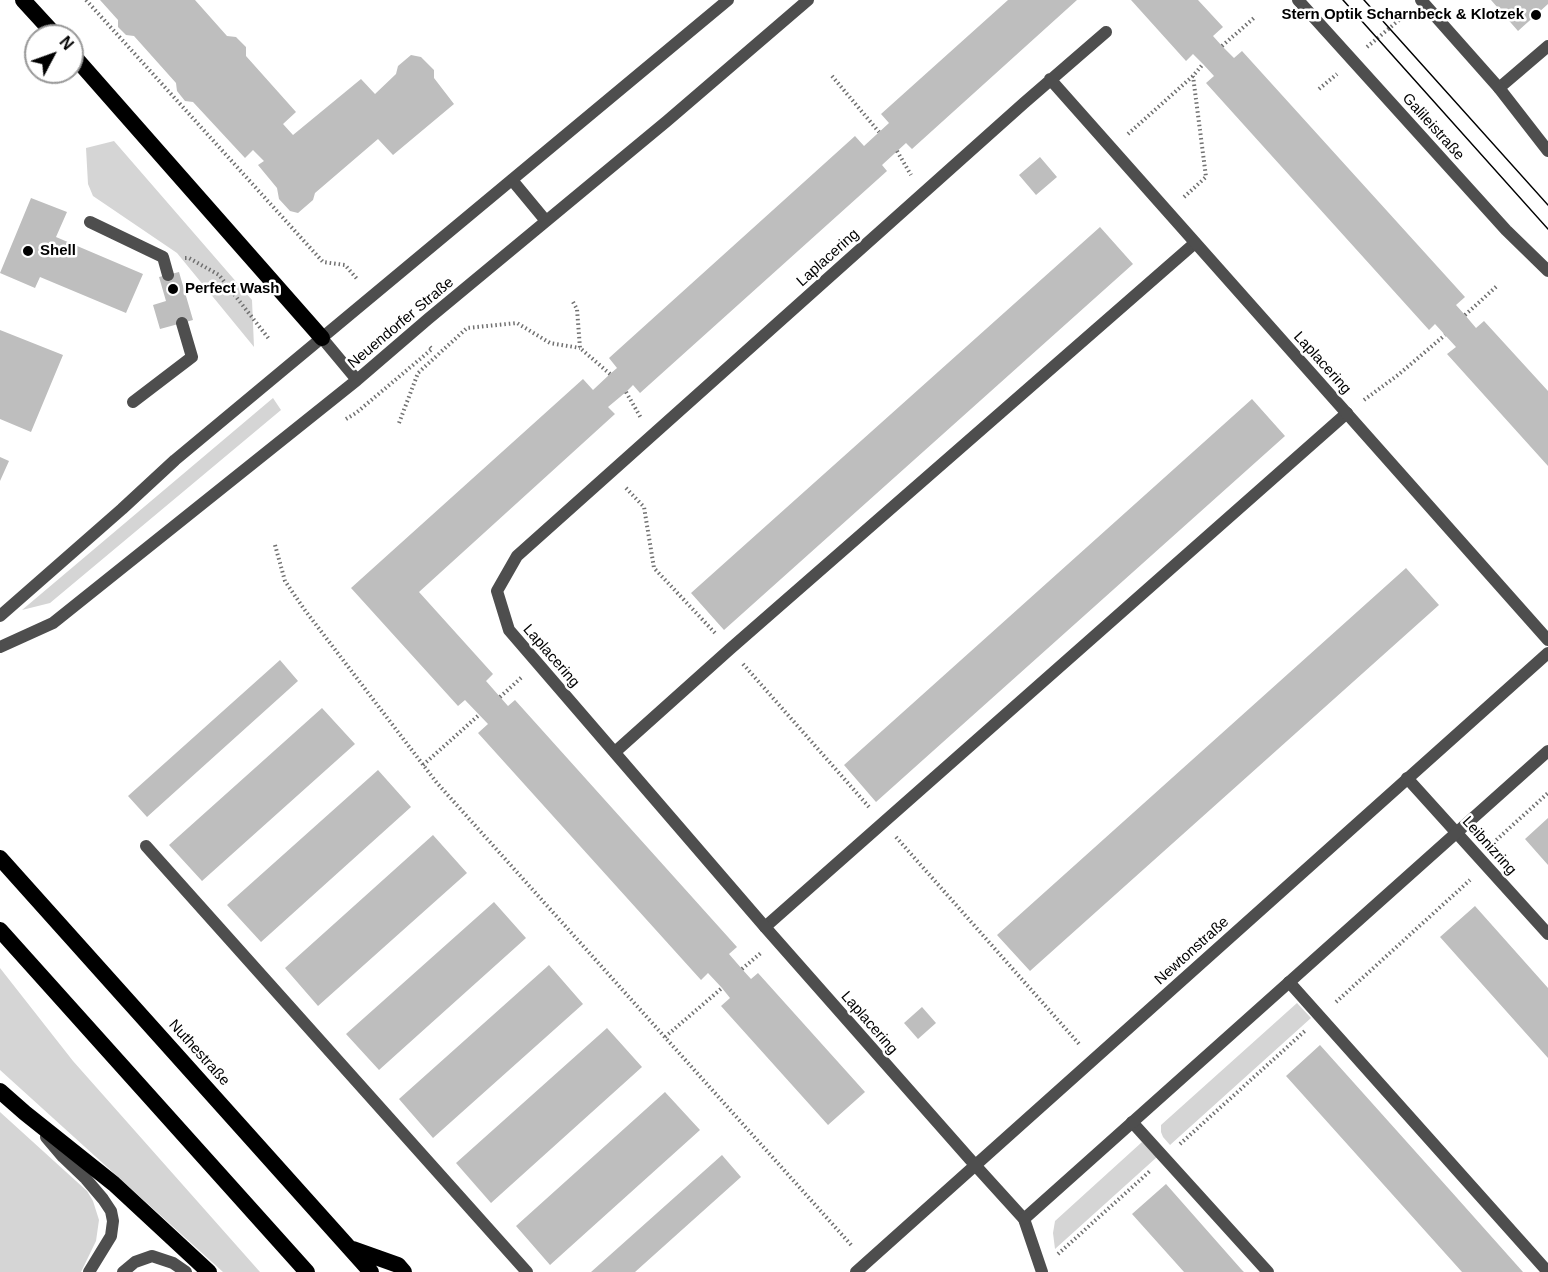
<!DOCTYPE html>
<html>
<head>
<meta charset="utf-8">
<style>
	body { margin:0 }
	#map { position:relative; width:1548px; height:1272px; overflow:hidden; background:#fff; font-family:Arial,sans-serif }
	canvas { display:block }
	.north { position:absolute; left:24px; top:24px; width:60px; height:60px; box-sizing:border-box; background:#fff; border:2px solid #999; border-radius:50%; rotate:49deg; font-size:16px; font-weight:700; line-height:24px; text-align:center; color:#000 }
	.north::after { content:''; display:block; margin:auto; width:21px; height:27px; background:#000; clip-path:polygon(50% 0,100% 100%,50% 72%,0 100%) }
</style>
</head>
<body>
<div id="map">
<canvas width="1548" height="1272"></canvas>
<div class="north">N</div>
</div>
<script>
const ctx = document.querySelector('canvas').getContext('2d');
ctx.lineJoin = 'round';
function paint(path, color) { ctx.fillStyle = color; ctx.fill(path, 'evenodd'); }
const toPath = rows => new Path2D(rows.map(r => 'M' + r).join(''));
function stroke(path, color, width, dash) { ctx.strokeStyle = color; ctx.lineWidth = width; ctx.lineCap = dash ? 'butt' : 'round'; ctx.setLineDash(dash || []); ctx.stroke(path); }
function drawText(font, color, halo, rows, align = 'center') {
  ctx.font = font + ' Arial,sans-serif'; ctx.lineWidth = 5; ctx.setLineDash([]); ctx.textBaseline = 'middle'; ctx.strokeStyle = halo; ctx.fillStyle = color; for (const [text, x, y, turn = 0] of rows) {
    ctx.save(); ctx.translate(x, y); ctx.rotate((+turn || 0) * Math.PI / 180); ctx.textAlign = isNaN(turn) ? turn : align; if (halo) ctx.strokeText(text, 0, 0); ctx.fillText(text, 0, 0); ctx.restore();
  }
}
const green = toPath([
	[114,141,252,300,254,347,177,253,93,196,88,184,86,148],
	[273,398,281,410,50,603,22,610],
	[0,968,73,1061,260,1272,223,1272,0,1070],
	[1297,1003,1311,1018,1170,1145,1163,1137,1161,1132,1161,1125],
	[0,1112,87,1191,93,1201,99,1220,96,1241,81,1272,0,1272],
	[1142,1142,1157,1157,1055,1249,1053,1233,1055,1221]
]);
const building = toPath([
	[100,0,195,0,227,36,236,37,246,47,246,56,296,112,283,124,293,135,361,79,375,94,396,74,398,66,411,55,421,57,434,70,434,78,454,104,393,155,378,139,315,193,313,200,298,213,290,211,279,199,277,188,258,165,264,161,253,150,245,158,193,102,185,101,177,91,176,83,134,36,126,35,118,27,118,20],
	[1008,0,1077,0,912,149,906,143,882,165,887,171,640,393,633,385,626,392,608,407,615,414,419,592,493,674,486,681,508,706,515,700,737,947,729,954,742,969,751,979,758,973,865,1092,828,1125,721,1006,730,998,722,988,708,973,701,980,478,733,488,724,465,700,458,706,351,588,583,379,593,390,610,374,617,368,609,358,855,136,864,146,889,123,881,114],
	[1131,0,1198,0,1223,27,1213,36,1222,46,1234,58,1242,51,1465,297,1456,305,1465,315,1476,328,1484,321,1548,391,1548,466,1447,354,1456,347,1445,335,1435,324,1429,330,1206,83,1214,76,1203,64,1193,54,1186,61],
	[1491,0,1548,0,1548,4,1518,31],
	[1040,157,1057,177,1036,195,1019,175],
	[31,198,67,212,56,237,143,274,126,313,40,277,35,288,0,273],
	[1100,227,1133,264,724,630,691,593],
	[179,272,193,320,160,329,153,305,166,301,159,277],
	[0,330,63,355,31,432,0,419],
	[1252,399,1285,436,876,802,844,765],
	[0,457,9,461,0,481],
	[1406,568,1439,605,1030,971,997,935],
	[280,660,298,681,147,817,128,796],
	[322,708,355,744,202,881,169,845],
	[378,770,411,807,261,942,227,905],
	[1548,818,1548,865,1525,839],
	[433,835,467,873,318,1006,285,968],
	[494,902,526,938,379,1070,346,1034],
	[1475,906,1548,988,1548,1058,1440,937],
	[549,965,583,1004,433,1138,399,1099],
	[922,1007,936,1023,918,1039,904,1023],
	[607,1028,642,1067,491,1203,456,1163],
	[1320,1045,1449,1189,1523,1272,1462,1272,1286,1076],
	[665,1092,700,1130,550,1265,516,1226],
	[722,1155,741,1177,635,1272,591,1272],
	[1166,1184,1241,1269,1244,1272,1184,1272,1132,1214]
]);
const path = toPath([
	[86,0,323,262,345,265,358,280],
	[1222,46,1254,18],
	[1367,47,1405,15],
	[832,76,879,132],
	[1319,89,1337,74],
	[1128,134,1193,76,1203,64],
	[897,151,911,175],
	[1184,197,1206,177,1193,76],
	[185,258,189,258,219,275,269,339],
	[573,302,577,309,580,348,610,374],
	[1465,315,1497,286],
	[626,392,641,418],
	[1364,400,1398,375,1445,335],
	[346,419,356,413,432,349,429,346],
	[399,423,418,373,467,328,517,323,550,343,580,348],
	[626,488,644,507,654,568,716,634],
	[275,545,285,581,304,609,437,783,853,1247],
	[743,664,869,807],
	[500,697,522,677],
	[423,765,479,715],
	[896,837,1080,1045],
	[1493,843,1548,793],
	[742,969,762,952],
	[1336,1002,1470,880],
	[665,1037,722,988],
	[1180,1144,1306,1030],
	[1058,1254,1150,1171]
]);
const service = toPath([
	[90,222,163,257,168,275],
	[133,402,192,357,182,323],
	[615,752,730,649,1195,243],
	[1407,778,1548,934],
	[146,846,527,1272],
	[765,927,1347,413],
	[1289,982,1548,1272],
	[1132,1122,1268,1272],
	[46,1137,63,1157,86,1179,103,1199,111,1211,113,1221,111,1236,89,1272],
	[975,1165,1024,1219,1042,1272],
	[123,1272,135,1262,152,1256,173,1263,186,1272]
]);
const pedestrian = toPath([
	[1499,88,1548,46]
]);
const minor = toPath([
	[1050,79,1548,640],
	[975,1165,765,927,509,630,497,591,517,556,1024,103,1106,32],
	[1024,1219,1548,751],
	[856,1272,1548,653]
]);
const tertiary = toPath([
	[1298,0,1506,230,1548,271],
	[1421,0,1499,88,1548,151],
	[512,180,546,221],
	[322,338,357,380],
	[0,616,122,509,175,460,728,0],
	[0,647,53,623,357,380,428,319,667,121,808,0]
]);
const trunk = toPath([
	[23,0,56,36],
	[72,54,322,338],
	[0,858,371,1272],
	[0,930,307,1272],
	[0,1091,25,1113,114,1184,209,1272],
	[353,1249,398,1265,404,1272]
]);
const tram = toPath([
	[1343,0,1548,229],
	[1364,0,1548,205]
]);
const markers = [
	[1536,15,6,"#000"],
	[28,251,6,"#000"],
	[173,289,6,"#000"]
];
const poiNames = [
	["Stern Optik Scharnbeck & Klotzek",1524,15,"right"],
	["Shell",40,251],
	["Perfect Wash",185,289]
];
const streetNames = [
	["Galileistraße",1433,127,48],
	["Laplacering",828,258,-42],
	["Neuendorfer Straße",401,323,-40],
	["Laplacering",1322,363,48],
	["Laplacering",551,656,49],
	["Leibnizring",1489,846,48],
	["Newtonstraße",1192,951,-42],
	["Laplacering",869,1023,49],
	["Nuthestraße",199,1053,48]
];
paint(green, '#d5d5d5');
paint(building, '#bebebe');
stroke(path, '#707070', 4, [1.5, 3]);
stroke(service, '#4e4e4e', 12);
stroke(pedestrian, '#4e4e4e', 12);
stroke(minor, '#4e4e4e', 12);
stroke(tertiary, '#4e4e4e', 12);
stroke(trunk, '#000', 16);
stroke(tram, '#000', 1.5);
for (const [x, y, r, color] of markers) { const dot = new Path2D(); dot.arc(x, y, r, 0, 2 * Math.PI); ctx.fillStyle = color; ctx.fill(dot); stroke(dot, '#fff', 2); }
drawText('bold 15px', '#000', '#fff', poiNames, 'left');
drawText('15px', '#000', '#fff', streetNames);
</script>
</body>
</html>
